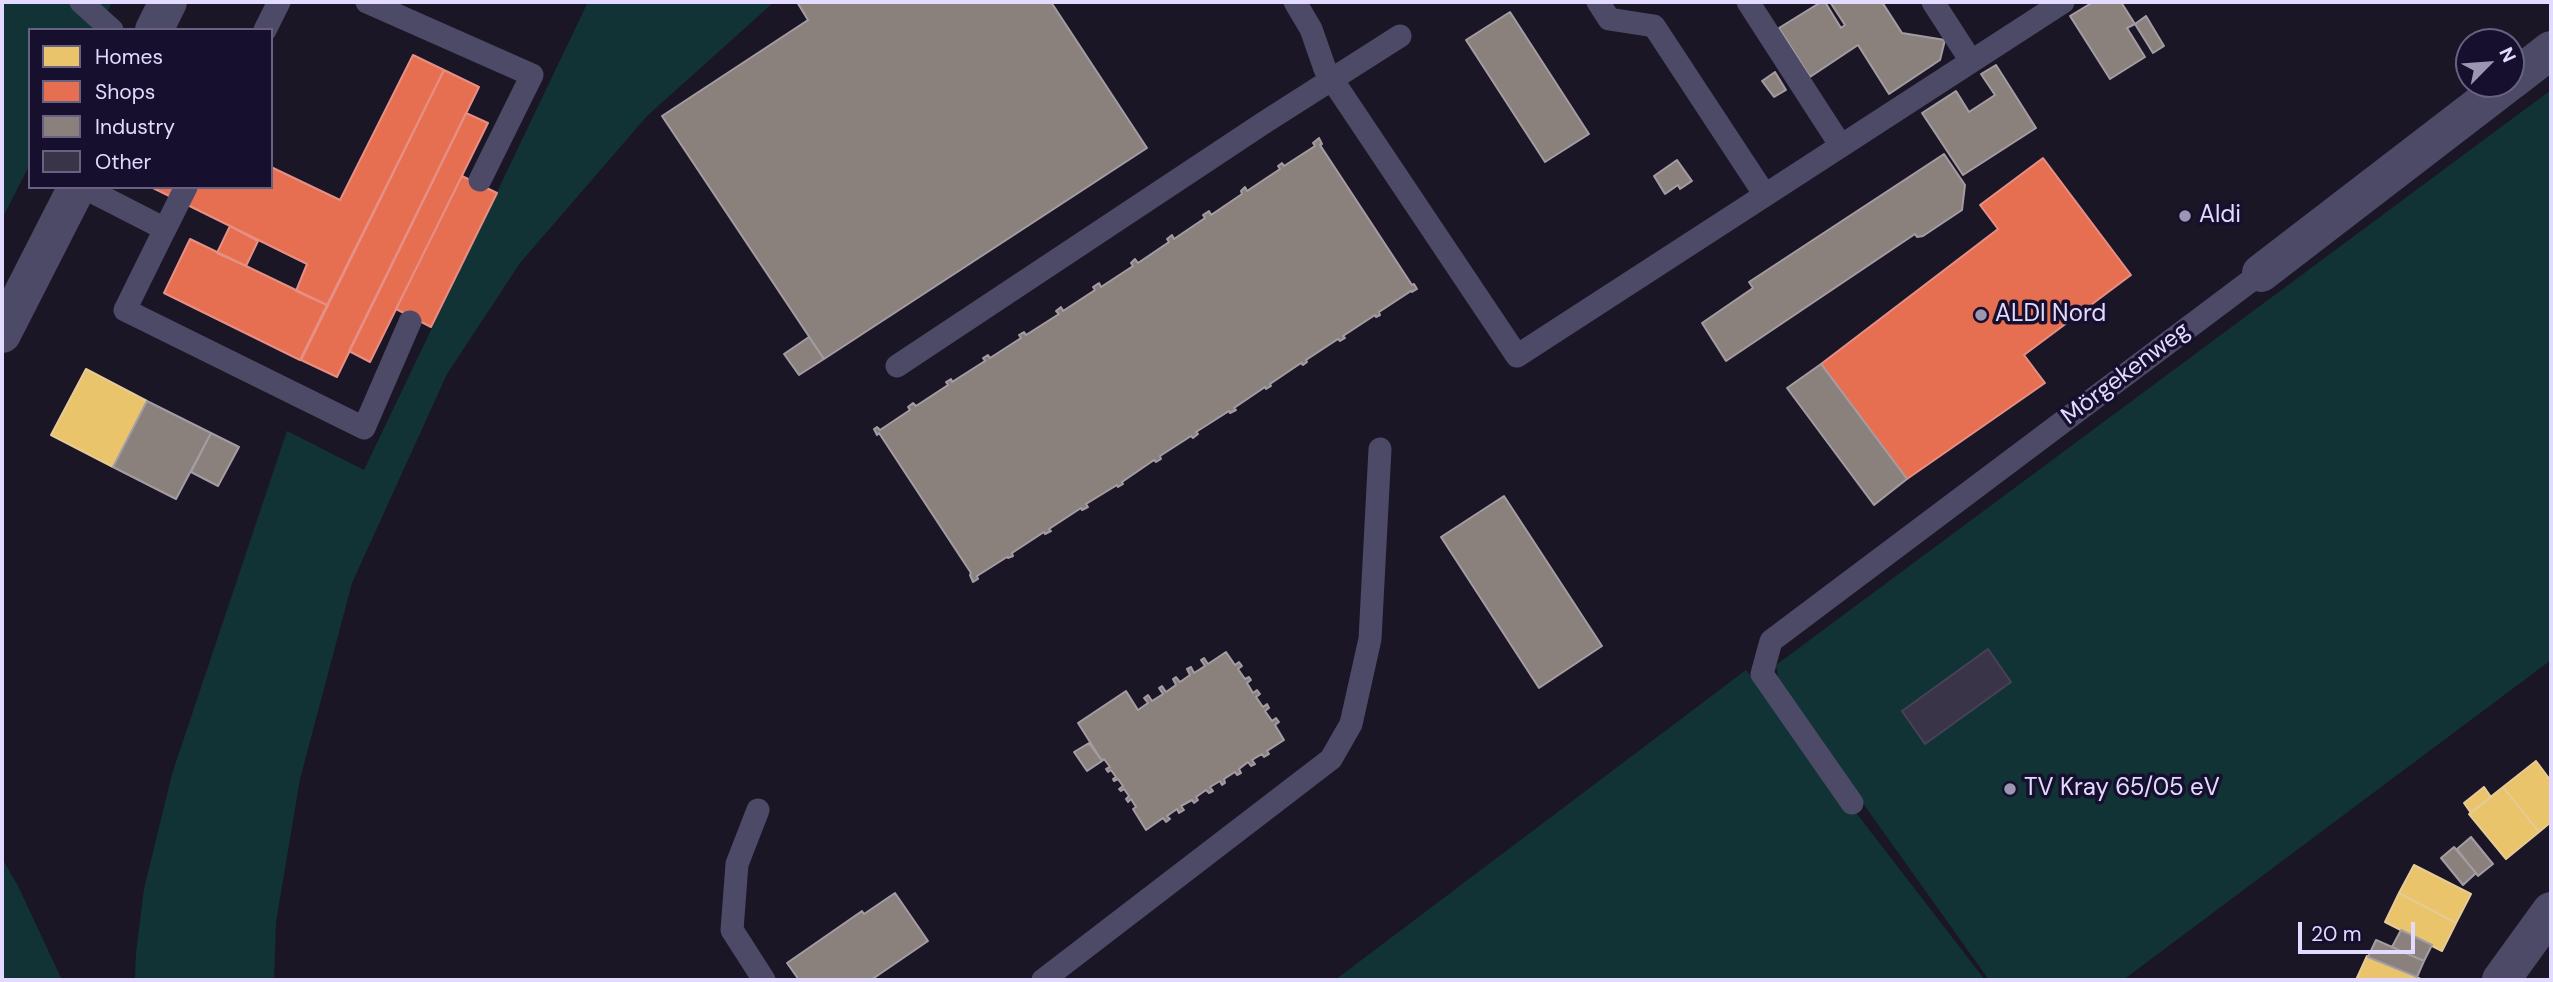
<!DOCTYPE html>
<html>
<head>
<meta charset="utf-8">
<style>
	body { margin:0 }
	#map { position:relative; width:2553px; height:982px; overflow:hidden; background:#1a1626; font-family:"DM Sans",sans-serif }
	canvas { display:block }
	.frame { position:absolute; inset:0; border:4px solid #e2dbff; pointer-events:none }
	.legend { position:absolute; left:28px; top:28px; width:245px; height:161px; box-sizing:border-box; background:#160f2d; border:2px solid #686181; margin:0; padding:9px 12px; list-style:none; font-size:21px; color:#e2dbff }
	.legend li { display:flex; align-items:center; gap:14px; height:35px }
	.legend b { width:35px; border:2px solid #686181 }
	.north { position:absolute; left:2455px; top:28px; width:70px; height:70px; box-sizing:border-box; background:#160f2d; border:2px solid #686181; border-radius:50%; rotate:65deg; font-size:19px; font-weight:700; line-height:28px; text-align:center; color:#e2dbff }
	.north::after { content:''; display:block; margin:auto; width:24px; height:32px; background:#9c96b3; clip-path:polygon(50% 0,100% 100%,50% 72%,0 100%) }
	.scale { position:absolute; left:2298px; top:922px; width:117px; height:32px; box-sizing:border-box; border:4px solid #e2dbff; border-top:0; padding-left:9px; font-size:21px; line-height:24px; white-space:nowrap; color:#e2dbff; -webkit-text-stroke:5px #160f2d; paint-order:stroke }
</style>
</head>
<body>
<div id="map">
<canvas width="2553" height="982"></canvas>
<div class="frame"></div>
<ul class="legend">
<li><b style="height:19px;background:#e9c46a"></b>Homes</li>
<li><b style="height:19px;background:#e76f51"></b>Shops</li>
<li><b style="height:19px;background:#8a817c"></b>Industry</li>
<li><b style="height:19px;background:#393447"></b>Other</li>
</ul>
<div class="north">N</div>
<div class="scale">20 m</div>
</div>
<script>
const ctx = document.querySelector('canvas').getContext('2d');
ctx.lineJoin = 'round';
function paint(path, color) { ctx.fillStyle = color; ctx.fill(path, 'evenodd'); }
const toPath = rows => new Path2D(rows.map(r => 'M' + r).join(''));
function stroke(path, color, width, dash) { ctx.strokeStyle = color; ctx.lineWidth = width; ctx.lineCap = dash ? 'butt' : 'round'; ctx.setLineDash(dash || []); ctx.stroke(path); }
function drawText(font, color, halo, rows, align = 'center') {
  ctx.font = font + ' "DM Sans",sans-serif'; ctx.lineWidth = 7; ctx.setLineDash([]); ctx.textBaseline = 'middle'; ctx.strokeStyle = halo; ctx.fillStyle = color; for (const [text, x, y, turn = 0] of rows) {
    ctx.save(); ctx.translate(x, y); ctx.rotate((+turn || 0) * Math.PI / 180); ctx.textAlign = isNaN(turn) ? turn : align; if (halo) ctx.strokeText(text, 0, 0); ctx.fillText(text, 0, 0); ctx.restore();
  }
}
const green = toPath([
	[2,2,112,2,98,30,30,30,30,164,2,219],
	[592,2,774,2,647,116,520,263,447,374,352,583,300,779,276,922,274,980,135,980,136,953,144,889,172,774,287,431,364,470,587,4],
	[2551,90,2551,660,2123,980,1989,980,1780,687,1776,665],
	[1746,670,1985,980,1335,980],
	[2,858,18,886,62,980,2,980]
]);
const homes = toPath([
	[86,369,147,401,113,467,51,435,86,369],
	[2536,761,2551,781,2551,822,2539,832,2503,787,2536,761],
	[2484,787,2491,797,2471,813,2464,803,2484,787],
	[2503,787,2539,832,2506,859,2469,814,2503,787],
	[2414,865,2471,894,2456,923,2399,893,2414,865],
	[2399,893,2456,923,2442,951,2385,922,2399,893],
	[2367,956,2368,957,2423,980,2356,980,2367,956]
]);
const shops = toPath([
	[413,55,444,70,327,305,296,291,307,264,151,187,271,187,271,167,340,200,413,55],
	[444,70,479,87,337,377,301,360,444,70],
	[466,113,488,123,370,362,349,351,466,113],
	[2043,158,2131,275,2024,355,2045,383,1907,479,1821,364,1998,229,1980,205,2043,158],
	[462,176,497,193,431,327,396,309,462,176],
	[230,226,258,241,246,266,217,253,230,226],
	[190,239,327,305,300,360,164,293,190,239]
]);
const industry = toPath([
	[797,2,1051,2,1147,148,824,359,662,116,808,20,797,2],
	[1821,2,1825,2,1841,28,1845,25,1830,2,1882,2,1902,33,1945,40,1940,60,1889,94,1858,45,1810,77,1779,28,1821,2],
	[2093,2,2121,2,2135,24,2127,28,2145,57,2110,79,2070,16,2093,2],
	[1510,12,1589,134,1545,162,1466,40,1510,12],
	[2146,16,2164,46,2153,53,2135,24,2146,16],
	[1996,65,2036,128,1963,175,1922,113,1956,91,1969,112,1995,95,1981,74,1996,65],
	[1775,72,1786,90,1774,97,1762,81,1775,72],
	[1319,138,1322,144,1320,145,1412,285,1414,284,1417,289,1412,292,1411,291,1379,312,1380,315,1376,317,1375,315,1343,336,1345,338,1340,341,1338,339,1306,360,1307,362,1303,365,1301,363,1270,384,1271,386,1266,389,1265,387,1234,408,1236,410,1230,413,1229,411,1196,432,1198,434,1193,438,1191,436,1160,456,1161,459,1156,462,1154,460,1122,482,1123,484,1118,487,1117,485,1086,504,1088,507,1082,510,1081,508,1049,529,1051,531,1045,534,1044,532,1012,553,1013,556,1008,558,1007,557,977,576,978,579,973,582,970,575,971,573,879,433,877,435,874,429,877,427,880,430,910,410,908,407,913,403,916,406,948,385,946,382,951,379,952,382,985,361,983,358,988,355,990,358,1021,338,1019,335,1024,332,1026,335,1059,314,1056,311,1061,307,1063,311,1095,290,1093,287,1099,283,1101,287,1133,266,1131,263,1135,259,1138,263,1169,242,1167,239,1172,235,1174,239,1205,218,1203,215,1209,211,1211,215,1242,194,1241,191,1245,187,1247,191,1280,169,1278,166,1282,163,1284,166,1315,146,1313,143,1319,138],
	[1944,154,1965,185,1962,210,1923,236,1917,237,1915,234,1726,361,1702,323,1753,288,1749,282,1944,154],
	[1677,160,1692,181,1680,189,1678,185,1665,194,1654,176,1677,160],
	[809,337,824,359,799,375,784,354,809,337],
	[1821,364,1907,479,1874,505,1787,388,1821,364],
	[147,401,211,433,176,499,113,467,147,401],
	[211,433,239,447,218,486,191,472,211,433],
	[1504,496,1602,646,1539,688,1441,537,1504,496],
	[1226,652,1235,665,1239,662,1242,666,1238,669,1245,679,1249,677,1251,680,1247,683,1253,693,1257,690,1260,694,1256,697,1263,707,1267,704,1269,708,1265,711,1272,721,1276,718,1279,722,1275,725,1284,740,1267,751,1269,754,1264,757,1262,754,1252,760,1255,764,1251,766,1248,762,1239,769,1241,773,1237,775,1235,772,1224,779,1225,783,1222,785,1220,781,1210,787,1213,791,1209,793,1206,790,1196,797,1198,800,1194,803,1192,800,1181,806,1184,810,1179,813,1177,809,1167,816,1170,819,1166,822,1163,818,1146,830,1133,809,1136,807,1131,799,1128,802,1126,799,1129,796,1124,789,1121,791,1119,789,1123,786,1118,779,1114,781,1113,779,1116,777,1111,770,1108,772,1106,769,1110,767,1104,759,1102,761,1078,723,1126,691,1138,710,1148,703,1144,698,1148,695,1152,701,1163,694,1159,688,1162,686,1166,692,1176,685,1173,679,1176,677,1180,682,1190,675,1187,669,1191,667,1194,673,1205,666,1201,660,1204,658,1208,664,1226,652],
	[1089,743,1102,761,1087,771,1074,752,1089,743],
	[2471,837,2493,864,2478,876,2457,849,2471,837],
	[2454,847,2476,873,2463,885,2441,858,2454,847],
	[895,893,928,941,871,980,799,980,787,963,862,911,864,914,895,893],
	[2401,930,2432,945,2424,961,2392,947,2401,930],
	[2376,940,2424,961,2417,977,2368,957,2376,940]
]);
const building = toPath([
	[1988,649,2011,682,1925,744,1902,711,1988,649]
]);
const service = toPath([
	[81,2,112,30],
	[367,2,532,75,480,180],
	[1295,2,1311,29,1325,69,1517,356,2063,2],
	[1598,2,1609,19,1654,26,1765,195],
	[1748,2,1841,146],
	[1933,2,1971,61],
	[265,30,279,2],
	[83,187,165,229,186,187],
	[165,229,125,310,364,428,410,322],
	[897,366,1265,122,1400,36],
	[1852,803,1762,674,1771,641,2261,273],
	[758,810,737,864,732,930,764,980],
	[1043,980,1331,759,1351,724,1370,639,1380,449]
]);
const minor = toPath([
	[2511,81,2551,50],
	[2261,273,2507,84],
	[2501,980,2551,911]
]);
const tertiary = toPath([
	[154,30,168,2],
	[2,334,77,187]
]);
const markers = [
	[2185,216,7,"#9c96b3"],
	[1981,315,7,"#9c96b3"],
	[2010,789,7,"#9c96b3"]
];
const poiNames = [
	["Aldi",2199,216],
	["ALDI Nord",1995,315],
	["TV Kray 65/05 eV",2024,789]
];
const streetNames = [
	["Mörgekenweg",2126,374,-37]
];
paint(green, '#123336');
paint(homes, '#e9c46a');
stroke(homes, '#e7cb97', 2);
paint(shops, '#e76f51');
stroke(shops, '#e68f85', 2);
paint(industry, '#8a817c');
stroke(industry, '#a49ca3', 2);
paint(building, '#393447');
stroke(building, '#474159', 2);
stroke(service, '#4d4a67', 23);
stroke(minor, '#4d4a67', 38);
stroke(tertiary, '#4d4a67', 38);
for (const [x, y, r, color] of markers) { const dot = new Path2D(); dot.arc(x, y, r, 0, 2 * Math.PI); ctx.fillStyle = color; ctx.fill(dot); stroke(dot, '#160f2d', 2.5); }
drawText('24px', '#e2dbff', '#160f2d', poiNames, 'left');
drawText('24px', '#e2dbff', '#160f2d', streetNames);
</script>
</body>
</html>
